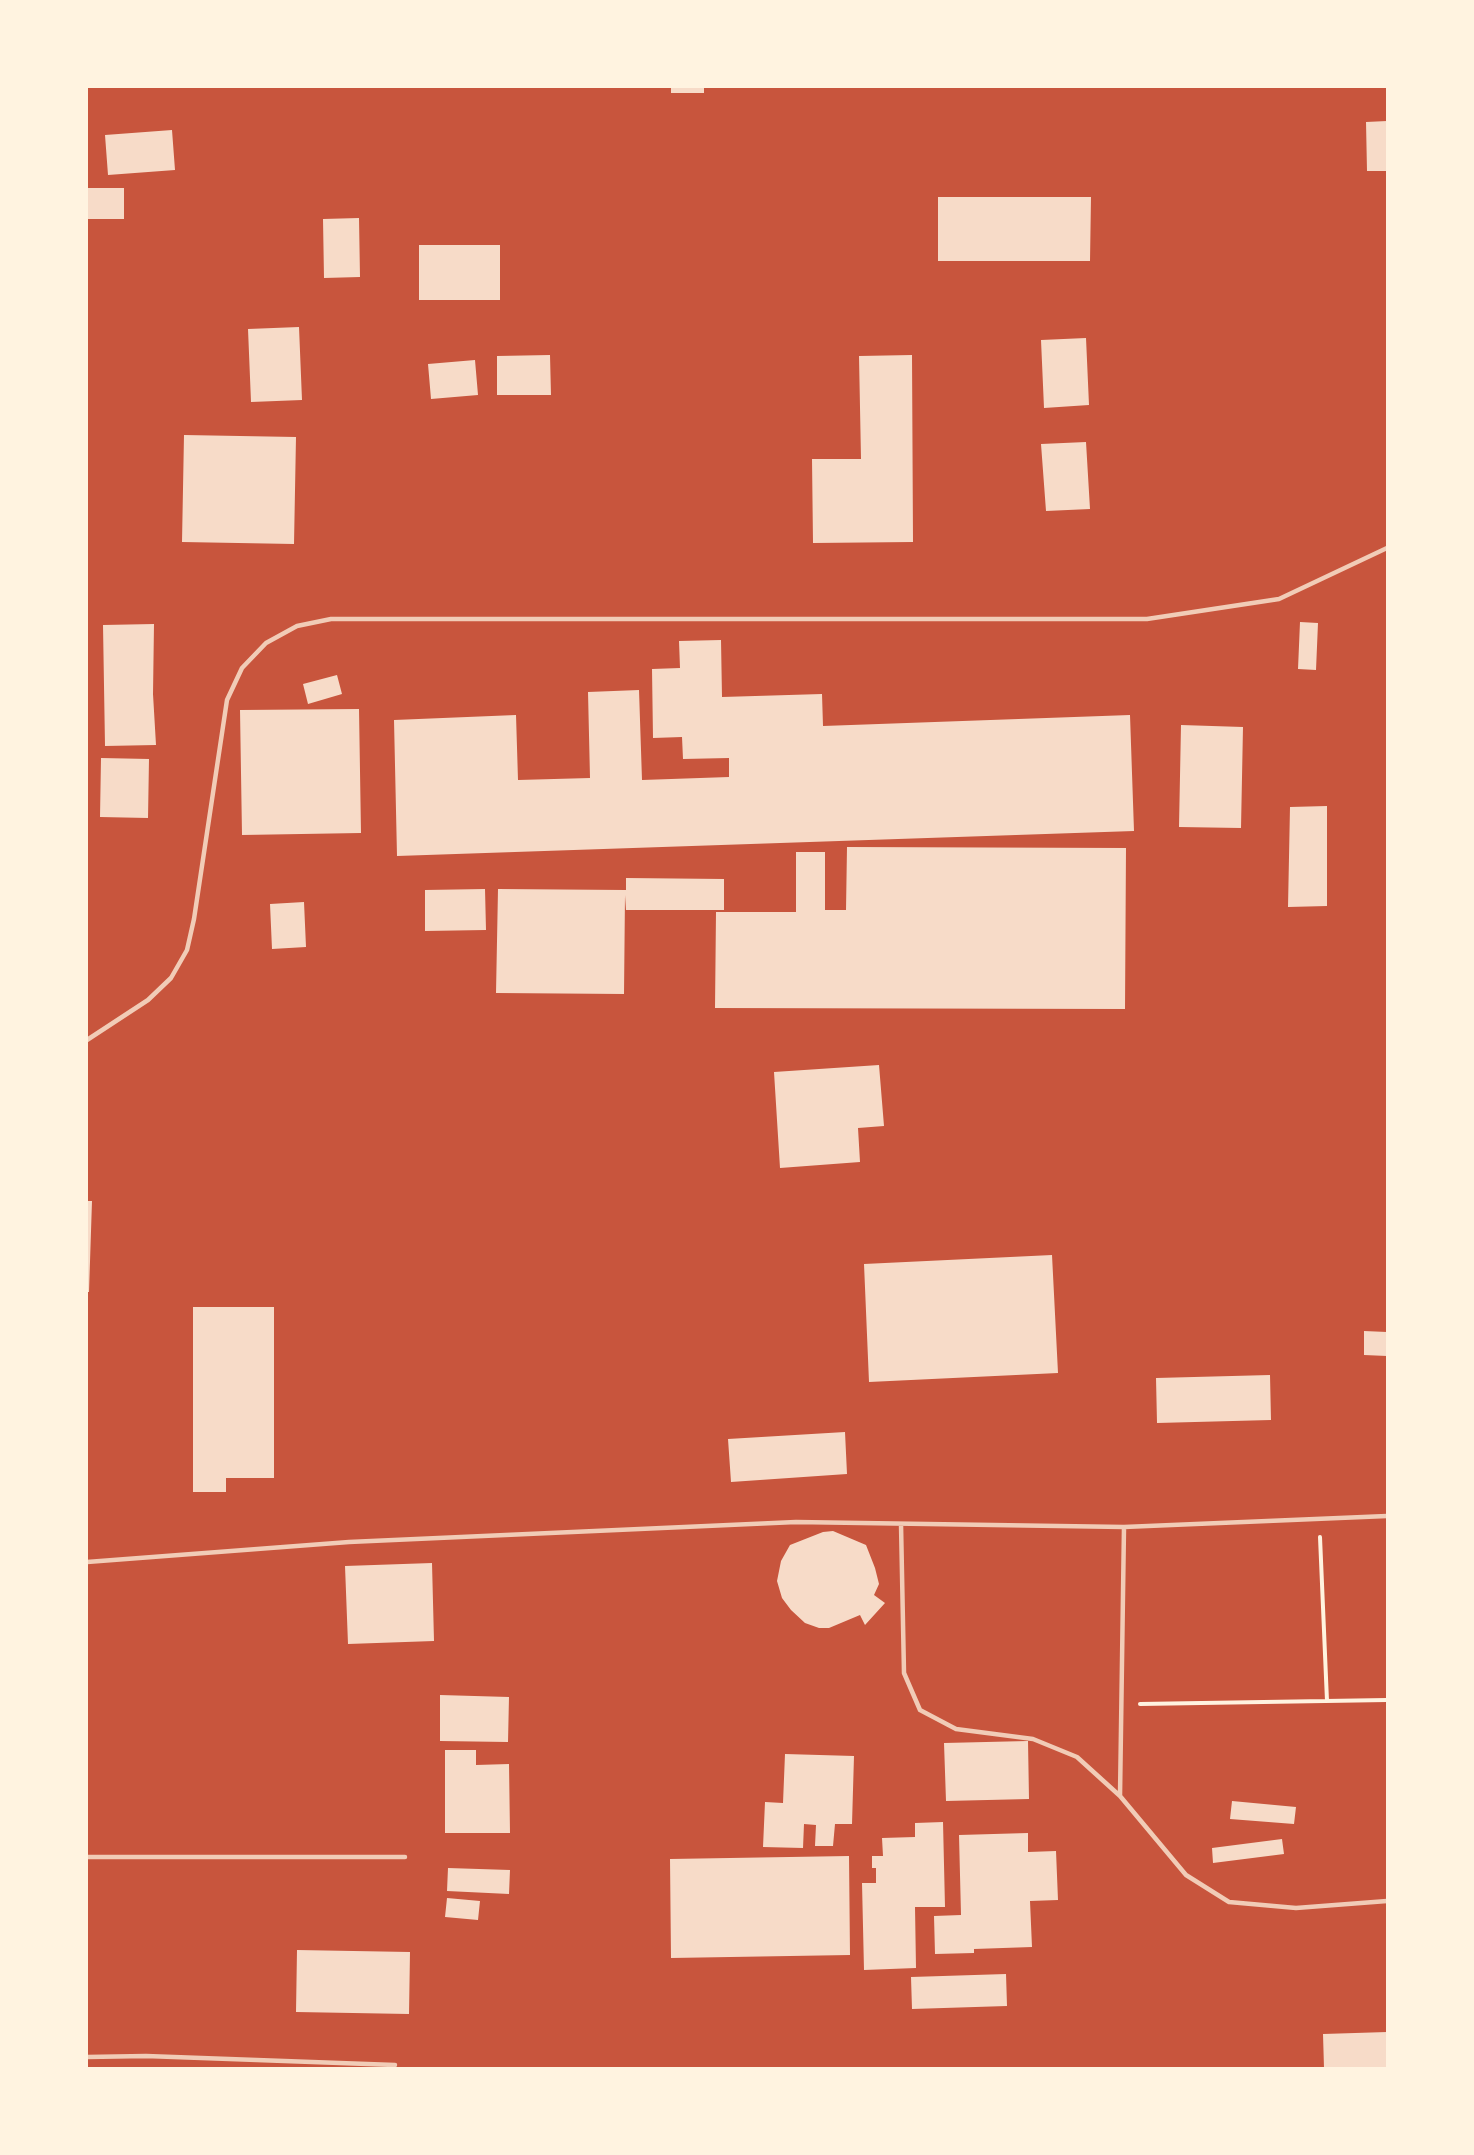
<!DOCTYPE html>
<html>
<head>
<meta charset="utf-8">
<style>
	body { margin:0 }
	#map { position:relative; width:1474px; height:2155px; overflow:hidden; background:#c8553d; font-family:Rubik,sans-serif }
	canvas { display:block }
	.frame { position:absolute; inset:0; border:88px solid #fff3e0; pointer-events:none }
</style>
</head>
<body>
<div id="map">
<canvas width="1474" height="2155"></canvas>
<div class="frame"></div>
</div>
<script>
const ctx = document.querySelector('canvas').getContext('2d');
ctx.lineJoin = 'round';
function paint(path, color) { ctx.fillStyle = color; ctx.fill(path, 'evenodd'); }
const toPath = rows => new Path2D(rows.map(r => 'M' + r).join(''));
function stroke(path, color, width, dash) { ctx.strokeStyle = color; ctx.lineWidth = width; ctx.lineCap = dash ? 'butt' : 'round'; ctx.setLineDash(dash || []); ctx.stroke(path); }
const building = toPath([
	[671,87,704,87,704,93,671,93],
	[1387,121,1387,171,1367,171,1366,122],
	[172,130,175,170,108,175,105,135],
	[88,188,124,188,124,219,88,219],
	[938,197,1091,197,1090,261,938,261],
	[359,218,360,277,324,278,323,219],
	[419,245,500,245,500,300,419,300],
	[299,327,302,400,251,402,248,329],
	[1086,338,1089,405,1044,408,1041,340],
	[550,355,551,395,497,395,497,356],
	[912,355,913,542,813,543,812,459,861,459,859,356],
	[475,360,478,395,431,399,428,364],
	[184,435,296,437,294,544,182,542],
	[1086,442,1090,509,1046,511,1041,444],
	[1300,622,1318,623,1316,670,1298,669],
	[154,624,153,694,156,745,105,746,103,625],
	[721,640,722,697,822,694,823,726,1130,715,1134,831,397,856,394,720,516,715,518,780,590,778,588,692,639,690,642,780,729,777,729,758,683,759,682,737,653,738,652,669,680,668,679,641],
	[337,675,342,694,308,704,303,684],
	[359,709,361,833,242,835,240,710],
	[1181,725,1243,727,1241,828,1179,827],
	[101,758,149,759,148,818,100,817],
	[1327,806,1327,906,1288,907,1290,807],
	[847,847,1126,848,1125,1009,715,1008,716,912,796,912,796,852,825,852,825,910,846,910],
	[626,878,724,879,724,910,626,910,625,895,624,994,496,993,498,889,626,890],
	[485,889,486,930,425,931,425,890],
	[304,902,306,947,272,949,270,904],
	[879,1065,884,1126,858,1128,860,1162,780,1168,774,1072],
	[87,1201,92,1201,89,1292,87,1292],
	[1052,1255,1058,1373,869,1382,864,1264],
	[193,1307,274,1307,274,1478,226,1478,226,1492,193,1492],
	[1364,1331,1387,1332,1387,1356,1364,1355],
	[1270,1375,1271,1420,1157,1423,1156,1378],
	[845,1432,847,1474,731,1482,728,1439],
	[833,1531,866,1545,875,1568,879,1584,874,1595,885,1603,865,1625,860,1615,829,1628,819,1628,805,1623,791,1610,782,1598,777,1581,781,1561,790,1545,823,1532],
	[432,1563,434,1641,348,1644,345,1566],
	[440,1695,509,1697,508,1742,440,1741],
	[1028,1741,1029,1799,946,1801,944,1743],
	[445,1750,476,1750,476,1765,509,1764,510,1833,445,1833],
	[785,1754,854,1756,852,1824,835,1824,833,1846,815,1846,816,1825,804,1824,803,1848,763,1847,765,1802,783,1803],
	[1232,1801,1296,1807,1294,1824,1230,1819],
	[943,1822,945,1907,915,1907,916,1968,864,1970,862,1883,876,1883,876,1868,872,1868,872,1856,883,1856,882,1838,915,1837,915,1823],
	[1028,1833,1028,1852,1056,1851,1058,1900,1030,1901,1032,1947,974,1949,974,1953,935,1954,934,1916,961,1915,959,1835],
	[1282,1839,1284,1854,1213,1863,1212,1848],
	[849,1856,850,1955,671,1958,670,1859],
	[448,1868,510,1870,509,1894,447,1891],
	[447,1898,480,1901,478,1920,445,1917],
	[297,1950,410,1952,409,2014,296,2012],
	[1006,1974,1007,2006,912,2009,911,1977],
	[1387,2032,1387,2068,1324,2068,1323,2034]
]);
const path = toPath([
	[1320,1537,1327,1701],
	[1140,1704,1387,1700]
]);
const service = toPath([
	[87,1040,148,1000,171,978,187,950,194,919,227,700,242,668,266,643,297,626,331,619,1147,619,1279,599,1387,548],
	[901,1524,904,1673,920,1710,956,1729,1033,1739,1077,1757,1120,1796,1186,1875,1229,1902,1296,1908,1387,1901],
	[87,1562,349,1542,796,1522,1124,1527,1387,1516],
	[1120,1796,1124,1527],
	[87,1857,405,1857],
	[87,2057,146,2056,395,2065]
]);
paint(building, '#f7dbc8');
stroke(path, '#fff3e0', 4);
stroke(service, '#f1ccb7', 4.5);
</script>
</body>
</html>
